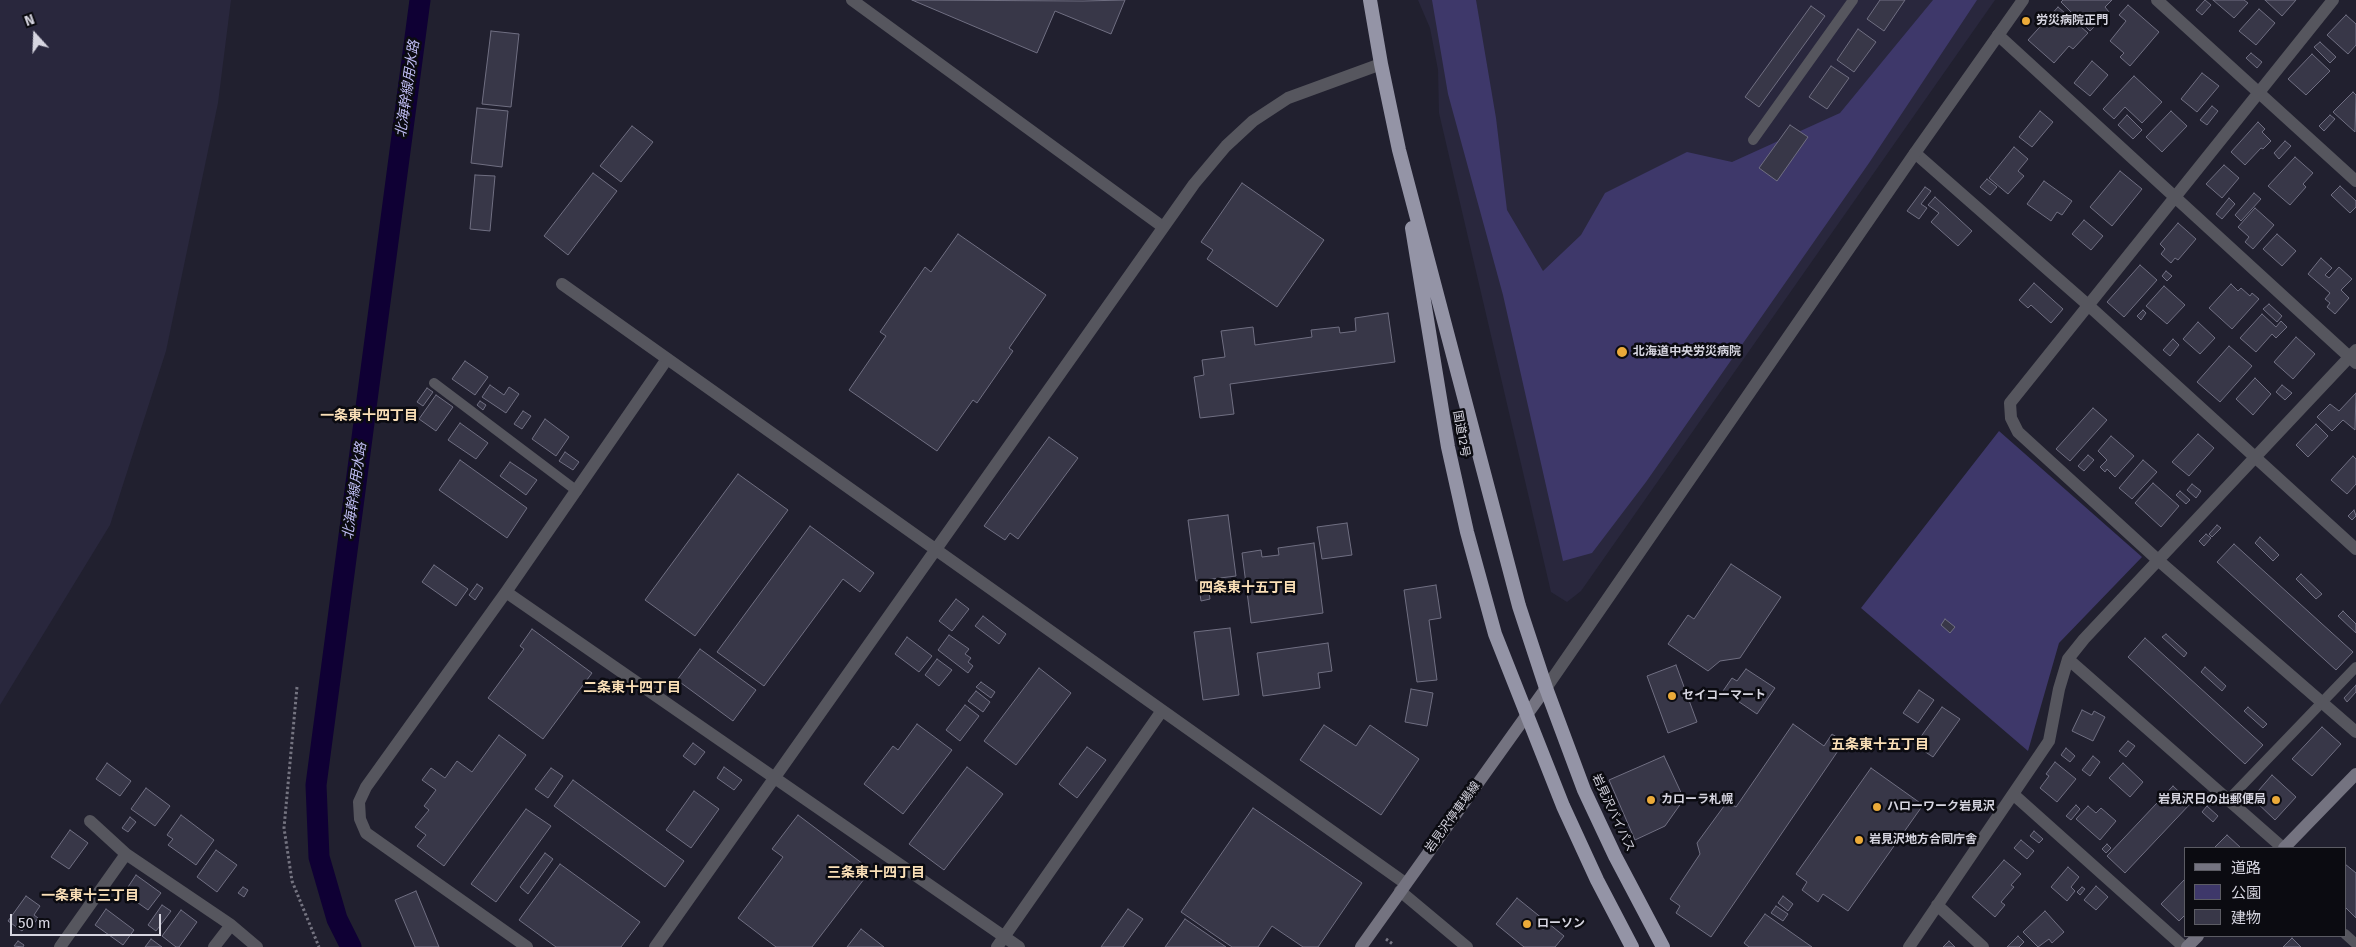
<!DOCTYPE html>
<html>
<head>
<meta charset="utf-8">
<style>
	body { margin:0 }
	#map { position:relative; width:2356px; height:947px; overflow:hidden; background:#21202f; font-family:"Fira Sans","Noto Sans JP",sans-serif }
	canvas { display:block }
	.legend { position:absolute; left:2184px; top:847px; width:162px; height:90px; box-sizing:border-box; background:#0b0b11; border:1px solid #5c5c64; margin:0; padding:6px 9px; list-style:none; font-size:15px; color:#d6d5e0 }
	.legend li { display:flex; align-items:center; gap:10px; height:25px }
	.legend b { width:25px; border:1px solid #5c5c64 }
	.north { position:absolute; left:10px; top:10px; width:50px; height:50px; -webkit-text-stroke:4px #0b0b11; paint-order:stroke; rotate:340deg; font-size:14px; font-weight:700; line-height:20px; text-align:center; color:#d6d5e0 }
	.north::after { content:''; display:block; margin:auto; width:18px; height:22px; background:#d6d5e0; clip-path:polygon(50% 0,100% 100%,50% 72%,0 100%) }
	.scale { position:absolute; left:10px; top:914px; width:151px; height:22px; box-sizing:border-box; border:2px solid #d6d5e0; border-top:0; padding-left:6px; font-size:15px; line-height:18px; white-space:nowrap; color:#d6d5e0; -webkit-text-stroke:4px #0b0b11; paint-order:stroke }
</style>
</head>
<body>
<div id="map">
<canvas width="2356" height="947"></canvas>
<ul class="legend">
<li><b style="height:6px;background:#747380"></b>道路</li>
<li><b style="height:14px;background:#3e386a"></b>公園</li>
<li><b style="height:14px;background:#383748"></b>建物</li>
</ul>
<div class="north">N</div>
<div class="scale">50 m</div>
</div>
<script>
const ctx = document.querySelector('canvas').getContext('2d');
ctx.lineJoin = 'round';
function paint(path, color) { ctx.fillStyle = color; ctx.fill(path, 'evenodd'); }
const toPath = rows => new Path2D(rows.map(r => 'M' + r).join(''));
function stroke(path, color, width, dash) { ctx.strokeStyle = color; ctx.lineWidth = width; ctx.lineCap = dash ? 'butt' : 'round'; ctx.setLineDash(dash || []); ctx.stroke(path); }
function drawText(font, color, halo, rows, align = 'center') {
  ctx.font = font + ' "Fira Sans","Noto Sans JP",sans-serif'; ctx.lineWidth = 5; ctx.setLineDash([]); ctx.textBaseline = 'middle'; ctx.strokeStyle = halo; ctx.fillStyle = color; for (const [text, x, y, turn = 0] of rows) {
    ctx.save(); ctx.translate(x, y); ctx.rotate((+turn || 0) * Math.PI / 180); ctx.textAlign = isNaN(turn) ? turn : align; if (halo) ctx.strokeText(text, 0, 0); ctx.fillText(text, 0, 0); ctx.restore();
  }
}
const built = toPath([
	[0,0,231,0,218,103,166,351,110,525,0,705],
	[1418,0,1995,0,1581,591,1567,602,1551,592,1439,113,1438,70,1430,28]
]);
const green = toPath([
	[1432,0,1476,0,1496,118,1507,210,1543,271,1581,235,1605,193,1687,152,1732,162,1840,113,1933,0,1977,0,1869,163,1646,482,1592,553,1563,561,1503,295,1448,94],
	[1999,431,2142,557,2059,643,2028,751,1861,608]
]);
const canal = toPath([
	[351,947,337,919,319,857,316,785,420,0]
]);
const building = toPath([
	[912,0,1083,1,1125,0,1111,34,1055,11,1037,53,912,0],
	[1880,0,1905,0,1884,31,1867,19,1880,0],
	[2063,0,2112,0,2105,7,2109,12,2090,31,2061,2,2063,0],
	[2205,0,2211,5,2202,15,2196,10,2205,0],
	[2213,0,2244,0,2248,3,2234,18,2213,0],
	[2265,0,2296,0,2282,16,2265,0],
	[2128,5,2159,32,2130,66,2120,57,2124,53,2110,41,2126,21,2119,15,2128,5],
	[1811,6,1825,16,1759,107,1745,97,1811,6],
	[2058,7,2088,33,2073,49,2069,46,2054,63,2028,40,2058,7],
	[2259,9,2275,23,2256,45,2239,31,2259,9],
	[2346,15,2356,24,2356,45,2348,54,2327,35,2346,15],
	[1858,29,1876,42,1854,72,1837,60,1858,29],
	[491,31,519,34,511,107,482,104,491,31],
	[2320,42,2336,57,2330,63,2314,47,2320,42],
	[2251,53,2262,62,2257,68,2246,58,2251,53],
	[2312,54,2330,71,2306,95,2288,79,2312,54],
	[2092,61,2108,75,2090,96,2074,83,2092,61],
	[1831,66,1849,78,1827,109,1809,97,1831,66],
	[2202,73,2219,86,2197,112,2181,99,2202,73],
	[2134,76,2162,102,2142,123,2125,107,2114,119,2103,109,2134,76],
	[2353,92,2356,95,2355,132,2333,112,2353,92],
	[2212,106,2218,111,2207,125,2200,120,2212,106],
	[477,108,508,111,502,167,471,163,477,108],
	[2040,111,2053,122,2032,147,2019,137,2040,111],
	[2171,111,2187,126,2162,152,2146,137,2171,111],
	[2127,115,2142,130,2133,139,2118,125,2127,115],
	[2330,115,2335,119,2324,131,2319,126,2330,115],
	[2258,122,2265,129,2262,132,2271,141,2263,149,2261,148,2245,165,2231,152,2258,122],
	[1790,125,1808,137,1777,181,1759,168,1790,125],
	[632,126,653,142,621,182,600,166,632,126],
	[2285,141,2291,146,2279,159,2274,153,2285,141],
	[2014,147,2028,159,2018,171,2024,176,2008,194,1989,178,2014,147],
	[2295,157,2313,173,2303,184,2306,187,2290,205,2268,186,2295,157],
	[2224,165,2239,178,2222,198,2206,184,2224,165],
	[2120,171,2142,189,2112,226,2090,207,2120,171],
	[593,173,617,191,568,255,544,236,593,173],
	[475,175,495,176,490,231,470,229,475,175],
	[1987,179,1997,187,1990,195,1980,187,1987,179],
	[2044,181,2072,201,2062,215,2057,212,2051,221,2027,204,2044,181],
	[1242,183,1324,240,1277,307,1207,259,1213,250,1201,242,1242,183],
	[2340,186,2356,201,2356,207,2350,213,2331,195,2340,186],
	[1925,187,1931,191,1921,204,1927,208,1919,219,1907,211,1925,187],
	[2254,193,2261,199,2241,221,2235,215,2254,193],
	[1935,197,1972,231,1958,246,1931,222,1939,213,1928,205,1935,197],
	[2229,198,2235,204,2222,219,2216,214,2229,198],
	[2255,208,2274,225,2253,249,2245,242,2249,237,2238,227,2255,208],
	[2084,220,2103,236,2091,250,2072,234,2084,220],
	[2178,223,2196,239,2178,260,2175,258,2171,263,2161,254,2165,249,2160,244,2178,223],
	[958,234,1046,295,1009,348,1013,351,977,403,973,400,937,451,849,390,886,336,880,332,925,267,931,272,958,234],
	[2277,234,2296,251,2282,266,2263,249,2277,234],
	[2321,258,2332,268,2325,275,2329,278,2339,267,2352,279,2341,290,2349,298,2335,314,2327,307,2330,303,2325,299,2330,293,2308,274,2321,258],
	[2140,265,2157,280,2124,317,2107,302,2140,265],
	[2166,271,2172,276,2167,281,2162,276,2166,271],
	[2034,283,2063,309,2051,323,2031,305,2028,308,2019,300,2034,283],
	[2231,284,2238,291,2241,288,2250,296,2252,293,2259,299,2232,329,2209,308,2231,284],
	[2164,286,2185,305,2167,324,2146,306,2164,286],
	[2269,304,2282,316,2277,322,2263,309,2269,304],
	[2143,310,2146,313,2141,320,2137,316,2143,310],
	[1388,313,1395,362,1230,384,1234,414,1200,418,1194,377,1204,375,1202,360,1225,357,1221,331,1253,327,1255,345,1312,337,1311,330,1339,327,1340,333,1356,331,1355,318,1388,313],
	[2262,314,2276,327,2281,321,2287,327,2276,338,2272,334,2256,352,2240,338,2262,314],
	[2198,322,2215,338,2200,354,2183,339,2198,322],
	[2296,337,2315,354,2293,379,2274,362,2296,337],
	[2173,339,2179,345,2170,356,2163,350,2173,339],
	[2229,346,2252,366,2220,402,2197,382,2229,346],
	[465,361,488,377,475,395,452,379,465,361],
	[2255,378,2271,394,2253,415,2236,399,2255,378],
	[490,385,504,395,509,387,519,394,506,413,482,397,490,385],
	[2282,385,2292,393,2285,400,2276,392,2282,385],
	[427,388,433,392,423,406,417,402,427,388],
	[2356,393,2355,430,2343,420,2332,431,2317,417,2330,404,2339,411,2356,393],
	[436,395,453,407,436,431,419,419,436,395],
	[480,401,486,405,483,410,477,405,480,401],
	[2093,408,2107,420,2070,461,2056,449,2093,408],
	[523,411,531,416,522,429,514,424,523,411],
	[545,419,569,437,556,456,532,439,545,419],
	[460,423,488,443,476,459,448,440,460,423],
	[2316,424,2328,436,2308,457,2296,445,2316,424],
	[2198,434,2214,448,2189,476,2172,462,2198,434],
	[2111,436,2134,456,2115,477,2107,469,2105,472,2100,467,2107,460,2098,451,2111,436],
	[1049,437,1078,458,1018,539,1010,533,1005,540,984,526,1049,437],
	[565,452,579,462,573,470,559,461,565,452],
	[2088,455,2094,460,2084,471,2078,466,2088,455],
	[2353,456,2356,459,2356,484,2347,494,2331,480,2353,456],
	[460,460,527,508,507,538,439,490,460,460],
	[2143,460,2157,472,2132,499,2119,488,2143,460],
	[510,462,537,480,526,495,500,476,510,462],
	[738,474,788,510,695,636,645,600,738,474],
	[2153,483,2179,506,2161,527,2135,503,2153,483],
	[2192,484,2201,491,2196,498,2187,490,2192,484],
	[2180,491,2190,500,2186,504,2176,495,2180,491],
	[2354,510,2356,516,2352,520,2348,516,2354,510],
	[1228,515,1236,576,1196,581,1188,520,1228,515],
	[1347,523,1352,555,1322,559,1317,527,1347,523],
	[2217,525,2221,528,2212,537,2209,534,2217,525],
	[810,526,874,573,860,592,843,579,764,686,717,652,810,526],
	[2206,534,2211,538,2204,546,2199,541,2206,534],
	[2260,537,2279,555,2273,561,2255,543,2260,537],
	[1314,543,1323,613,1251,623,1242,553,1261,550,1262,557,1279,555,1278,548,1314,543],
	[2234,544,2353,652,2336,670,2217,562,2234,544],
	[1731,564,1781,597,1740,658,1720,661,1708,671,1668,644,1688,615,1694,619,1731,564],
	[434,565,468,589,456,606,422,582,434,565],
	[2301,574,2322,594,2316,599,2296,579,2301,574],
	[477,584,483,588,475,600,469,595,477,584],
	[1208,585,1210,599,1201,601,1199,587,1208,585],
	[1436,585,1441,618,1429,620,1437,680,1417,682,1404,590,1436,585],
	[956,599,969,609,952,631,939,621,956,599],
	[2343,611,2356,624,2356,633,2338,616,2343,611],
	[983,616,1006,634,999,644,975,626,983,616],
	[1945,619,1955,627,1950,633,1941,625,1945,619],
	[1230,628,1239,695,1203,700,1194,632,1230,628],
	[532,629,592,673,543,739,488,698,524,649,520,646,532,629],
	[2166,634,2187,653,2184,657,2162,637,2166,634],
	[949,635,969,649,965,654,971,658,968,662,973,666,968,673,938,650,949,635],
	[907,637,932,656,919,672,895,654,907,637],
	[2145,638,2263,745,2245,764,2128,657,2145,638],
	[1328,643,1332,671,1318,673,1320,688,1263,696,1257,653,1328,643],
	[700,649,756,690,733,721,677,680,700,649],
	[937,659,952,670,939,686,925,675,937,659],
	[1676,665,1697,722,1668,733,1647,676,1676,665],
	[2205,667,2226,686,2222,691,2201,672,2205,667],
	[1039,668,1071,693,1016,765,984,741,1039,668],
	[1746,669,1775,688,1757,714,1723,691,1732,678,1737,681,1746,669],
	[981,682,995,692,991,698,976,687,981,682],
	[2356,685,2356,692,2347,702,2344,698,2356,685],
	[1411,689,1433,693,1427,726,1405,722,1411,689],
	[1919,690,1934,700,1918,723,1903,713,1919,690],
	[976,691,990,702,983,712,968,701,976,691],
	[965,705,979,716,960,741,946,730,965,705],
	[1942,707,1960,719,1933,757,1915,745,1942,707],
	[2248,707,2267,724,2263,728,2244,711,2248,707],
	[2082,710,2092,715,2094,711,2105,717,2093,741,2072,731,2082,710],
	[917,724,952,750,903,814,864,784,893,746,898,750,917,724],
	[1793,724,1824,746,1832,734,1844,742,1711,937,1676,913,1680,906,1670,899,1700,854,1697,843,1727,802,1736,807,1793,724],
	[1324,725,1356,746,1370,725,1419,759,1381,815,1300,760,1324,725],
	[2322,727,2341,744,2312,776,2292,759,2322,727],
	[499,735,526,755,444,866,417,846,426,835,415,827,429,810,424,806,436,790,422,780,431,768,445,778,457,761,472,772,499,735],
	[2128,741,2135,746,2126,757,2119,751,2128,741],
	[693,743,705,752,695,765,683,756,693,743],
	[1087,747,1106,760,1077,798,1059,784,1087,747],
	[2066,748,2075,756,2070,762,2061,755,2066,748],
	[1664,756,1684,799,1665,826,1635,840,1609,780,1664,756],
	[2093,756,2100,762,2090,776,2082,770,2093,756],
	[2055,762,2076,779,2057,802,2040,788,2049,776,2046,774,2055,762],
	[107,763,131,781,120,796,96,779,107,763],
	[2123,763,2143,782,2130,797,2109,778,2123,763],
	[724,767,742,780,734,790,717,778,724,767],
	[967,767,1003,794,944,870,909,844,967,767],
	[551,768,563,776,548,798,535,789,551,768],
	[1871,768,1923,805,1848,911,1823,894,1818,902,1802,890,1807,882,1796,874,1871,768],
	[2272,775,2296,797,2275,820,2252,798,2272,775],
	[573,780,684,861,665,887,554,806,573,780],
	[2173,786,2191,803,2125,873,2107,856,2173,786],
	[146,788,170,806,155,826,131,809,146,788],
	[694,791,719,809,691,848,666,830,694,791],
	[2076,805,2080,809,2071,820,2066,816,2076,805],
	[2088,806,2096,813,2101,808,2116,821,2100,840,2076,819,2088,806],
	[2207,806,2218,816,2213,822,2202,812,2207,806],
	[1253,808,1362,883,1318,947,1303,947,1272,926,1258,947,1232,947,1181,912,1253,808],
	[526,809,551,826,496,902,471,884,526,809],
	[181,815,214,840,196,865,168,845,173,839,167,835,181,815],
	[798,815,871,870,812,947,776,947,738,918,783,857,772,849,798,815],
	[130,817,136,822,128,832,122,828,130,817],
	[70,830,88,843,69,869,51,857,70,830],
	[2034,831,2043,839,2039,843,2030,836,2034,831],
	[2227,835,2241,848,2214,848,2227,835],
	[2021,840,2034,851,2027,859,2014,848,2021,840],
	[2107,844,2111,848,2106,853,2102,849,2107,844],
	[216,850,237,865,217,892,197,877,216,850],
	[545,853,553,859,528,894,520,887,545,853],
	[2004,860,2021,874,2011,885,2014,887,2001,902,2005,905,1995,917,1972,897,2004,860],
	[560,864,640,922,621,947,556,947,519,920,560,864],
	[2345,864,2356,873,2356,918,2345,907,2345,864],
	[2068,867,2079,877,2071,887,2075,891,2067,901,2051,887,2068,867],
	[136,875,161,893,148,910,124,893,136,875],
	[2185,879,2185,915,2179,921,2161,904,2185,879],
	[2096,886,2108,897,2096,910,2084,900,2096,886],
	[243,887,248,890,244,897,238,893,243,887],
	[2082,887,2085,889,2080,895,2077,892,2082,887],
	[416,891,439,947,415,947,395,900,416,891],
	[26,896,40,906,34,915,38,918,30,929,26,926,22,931,8,921,26,896],
	[1783,896,1793,904,1788,911,1778,903,1783,896],
	[1517,898,1564,936,1555,947,1524,947,1496,924,1517,898],
	[162,905,171,911,156,931,148,925,162,905],
	[1776,906,1788,914,1783,921,1771,913,1776,906],
	[106,909,134,930,123,945,95,925,106,909],
	[1128,909,1143,919,1123,947,1101,947,1128,909],
	[181,910,197,922,179,947,176,947,162,936,181,910],
	[2045,911,2064,932,2052,943,2049,939,2038,947,2023,932,2045,911],
	[1765,914,1812,947,1749,947,1744,943,1765,914],
	[1185,919,1226,947,1165,947,1185,919],
	[861,929,884,947,847,947,861,929],
	[2018,936,2024,942,2019,947,2007,947,2018,936],
	[2292,938,2301,947,2283,947,2292,938],
	[151,939,162,947,145,947,151,939],
	[18,941,24,945,23,947,14,946,18,941],
	[1949,941,1955,947,1943,947,1949,941]
]);
const path = toPath([
	[297,687,284,828,292,881,319,947],
	[1386,939,1394,945]
]);
const service = toPath([
	[1753,140,1853,0],
	[434,383,577,491],
	[2228,800,2356,667],
	[2345,934,2356,944]
]);
const minor = toPath([
	[852,0,1163,227],
	[2157,0,2356,181],
	[2333,0,2010,403,2011,418,2018,432,2159,561,2356,732],
	[1998,35,2356,363],
	[1915,153,2088,305,2356,549],
	[506,592,1019,947],
	[2068,659,2283,848],
	[2013,794,2184,947],
	[90,821,126,854],
	[1400,891,1467,947],
	[1937,905,1983,947],
	[60,947,126,854,231,925,257,947],
	[214,947,231,925],
	[527,947,366,833,360,819,359,802,366,787,506,592,667,359],
	[997,947,1161,712],
	[1909,947,2049,741,2059,689,2068,659,2084,639,2356,350]
]);
const tertiary = toPath([
	[562,284,1405,883],
	[1546,688,1915,153,2023,0],
	[655,947,1194,184,1226,146,1253,121,1288,98,1381,64]
]);
const secondary = toPath([
	[2284,848,2356,774],
	[1361,947,1546,688],
	[2187,947,2198,936]
]);
const trunk = toPath([
	[1370,0,1381,64,1399,150,1519,606,1546,688,1584,790,1615,856,1663,947],
	[1412,228,1448,447,1467,532,1495,634,1563,806,1597,880,1632,947]
]);
const markers = [
	[2026,21,5,"#ebaa39"],
	[1622,352,6,"#ebaa39"],
	[1672,696,5,"#ebaa39"],
	[1651,800,5,"#ebaa39"],
	[2276,800,5,"#ebaa39"],
	[1877,807,5,"#ebaa39"],
	[1859,840,5,"#ebaa39"],
	[1527,924,5,"#ebaa39"]
];
const poiNames = [
	["労災病院正門",2036,21],
	["北海道中央労災病院",1633,352],
	["セイコーマート",1682,696],
	["カローラ札幌",1661,800],
	["岩見沢日の出郵便局",2266,800,"right"],
	["ハローワーク岩見沢",1887,807],
	["岩見沢地方合同庁舎",1869,840],
	["ローソン",1537,924]
];
const streetNames = [
	["国道12号",1461,434,80],
	["岩見沢バイパス",1613,813,65],
	["岩見沢停車場線",1453,817,-54]
];
const waterNames = [
	["北海幹線用水路",408,89,-82],
	["北海幹線用水路",355,491,-82]
];
const neighbourhoodNames = [
	["一条東十四丁目",369,416],
	["四条東十五丁目",1248,588],
	["二条東十四丁目",632,688],
	["五条東十五丁目",1880,745],
	["三条東十四丁目",876,873],
	["一条東十三丁目",90,896]
];
paint(built, '#29273d');
paint(green, '#3e386a');
stroke(canal, '#0f0034', 21);
paint(building, '#383748');
stroke(building, '#706f82', 1);
stroke(path, '#757481', 3, [2.5, 2.5]);
stroke(service, '#56565e', 10);
stroke(minor, '#56565e', 12);
stroke(tertiary, '#56565e', 12);
stroke(secondary, '#747380', 12);
stroke(trunk, '#9494a6', 14);
for (const [x, y, r, color] of markers) { const dot = new Path2D(); dot.arc(x, y, r, 0, 2 * Math.PI); ctx.fillStyle = color; ctx.fill(dot); stroke(dot, '#0b0b11', 2); }
drawText('bold 12px', '#d6d5e0', '#0b0b11', poiNames, 'left');
drawText('12px', '#d6d5e0', '#0b0b11', streetNames);
drawText('italic 14px', '#bfbdf3', '#0b0b11', waterNames);
drawText('bold 14px', '#fadfb7', '#0b0b11', neighbourhoodNames);
</script>
</body>
</html>
